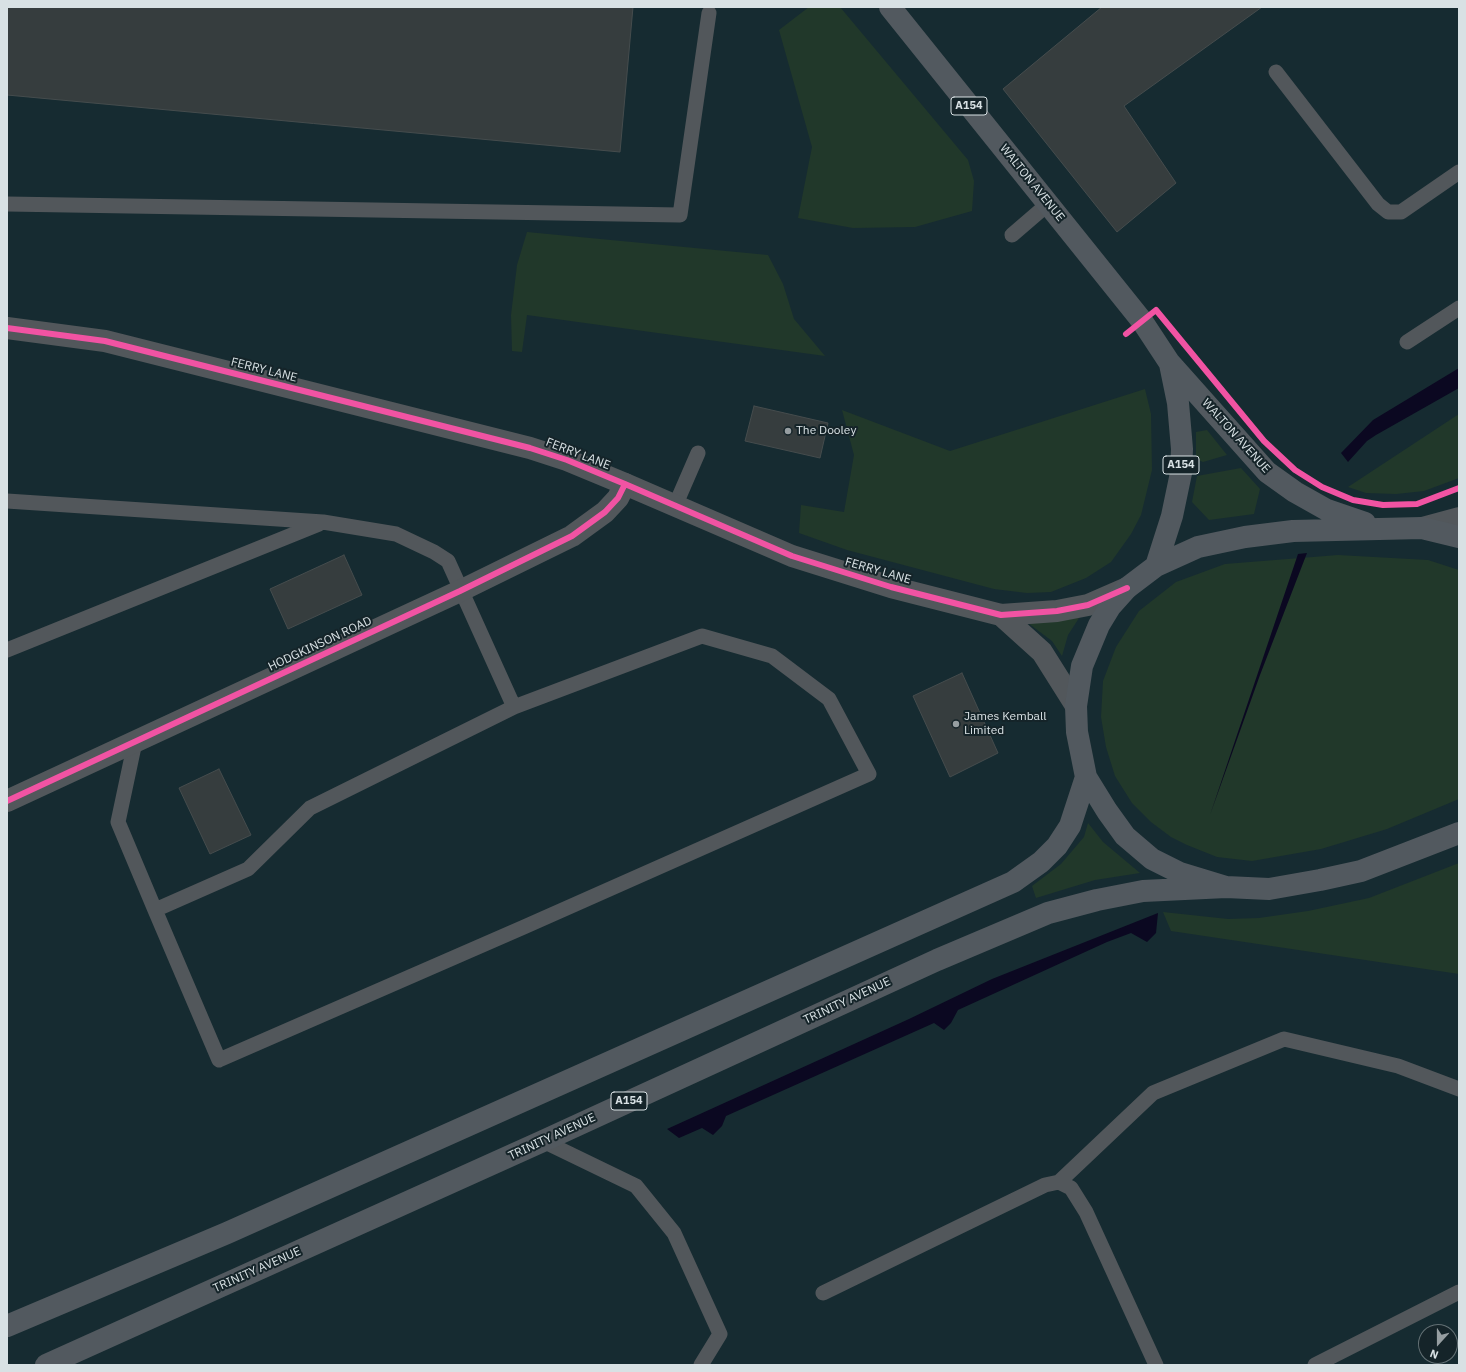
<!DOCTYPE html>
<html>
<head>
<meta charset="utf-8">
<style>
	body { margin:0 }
	#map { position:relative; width:1466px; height:1372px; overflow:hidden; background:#1a2224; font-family:"IBM Plex Sans",sans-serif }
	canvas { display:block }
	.frame { position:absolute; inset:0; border:8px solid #d8e1e4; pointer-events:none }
	.north { position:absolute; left:1418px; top:1324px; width:40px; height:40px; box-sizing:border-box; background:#152429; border:1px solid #637074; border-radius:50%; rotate:201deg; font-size:11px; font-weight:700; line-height:16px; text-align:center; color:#d8e1e4 }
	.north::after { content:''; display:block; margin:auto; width:14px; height:18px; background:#969ea1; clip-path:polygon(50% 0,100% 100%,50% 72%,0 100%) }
</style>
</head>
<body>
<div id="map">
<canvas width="1466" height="1372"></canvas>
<div class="frame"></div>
<div class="north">N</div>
</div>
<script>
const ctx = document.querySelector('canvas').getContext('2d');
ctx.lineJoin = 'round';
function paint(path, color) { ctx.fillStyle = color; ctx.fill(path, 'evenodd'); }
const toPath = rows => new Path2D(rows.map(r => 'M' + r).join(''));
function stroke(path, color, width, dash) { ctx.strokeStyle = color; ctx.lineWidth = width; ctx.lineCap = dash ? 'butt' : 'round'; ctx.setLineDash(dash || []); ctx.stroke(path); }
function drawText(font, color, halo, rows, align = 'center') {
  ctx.font = font + ' "IBM Plex Sans",sans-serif'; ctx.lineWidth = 4; ctx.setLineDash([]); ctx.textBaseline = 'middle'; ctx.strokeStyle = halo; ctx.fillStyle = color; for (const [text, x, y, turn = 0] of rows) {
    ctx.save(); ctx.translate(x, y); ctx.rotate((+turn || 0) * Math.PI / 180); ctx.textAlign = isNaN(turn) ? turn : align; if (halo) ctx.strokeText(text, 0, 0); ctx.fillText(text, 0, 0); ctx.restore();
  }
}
const built = toPath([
	[7,7,1459,7,1459,1365,7,1365],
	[1426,1332,1450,1332,1450,1356,1426,1356]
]);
const green = toPath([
	[809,7,840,7,968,160,974,181,972,211,915,227,853,228,798,218,812,147,779,30],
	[527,232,768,255,783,284,794,319,825,356,527,315,522,352,512,351,511,315,517,265],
	[1145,389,1151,414,1152,470,1141,515,1131,534,1111,562,1086,578,1051,592,1027,593,994,589,847,550,799,533,801,505,844,512,854,455,842,410,950,451],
	[1459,414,1459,478,1424,491,1396,494,1366,493,1348,487],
	[1207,430,1227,455,1203,462,1196,459,1196,432],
	[1241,468,1260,489,1254,514,1209,520,1192,502,1197,476],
	[1338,555,1428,560,1459,570,1459,799,1387,829,1321,849,1252,861,1217,857,1187,845,1171,837,1151,822,1132,803,1115,776,1106,747,1101,717,1103,681,1116,647,1139,611,1176,582,1225,564],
	[1081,615,1068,635,1062,656,1052,641,1028,623],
	[1088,823,1103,842,1140,873,1095,880,1036,898,1032,886,1061,864,1084,837],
	[1459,863,1459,974,1171,931,1163,912,1228,919,1259,918,1308,911,1369,898]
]);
const water = toPath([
	[1459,368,1459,388,1376,435,1367,441,1348,462,1341,453,1373,420],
	[1307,553,1260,675,1210,815,1298,554],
	[1158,913,1156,933,1147,942,1131,933,1107,942,958,1010,951,1023,944,1030,934,1023,726,1116,722,1126,713,1135,702,1128,679,1138,667,1129,909,1019,992,979]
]);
const building = toPath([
	[7,7,633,7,620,152,7,95,7,7],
	[1102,7,1262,7,1124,106,1176,183,1117,232,1003,89,1102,7],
	[754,406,828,423,820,458,745,441,754,406],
	[344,555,362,595,288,629,270,589,344,555],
	[962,673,998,753,950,777,913,696,962,673],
	[219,769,251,835,210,854,179,788,219,769]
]);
const service = toPath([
	[1276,72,1378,204,1388,212,1401,212,1459,172],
	[7,204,680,215,709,13],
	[1012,235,1048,204],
	[1407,342,1459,308],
	[7,501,323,522,396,534,434,552,448,561,514,707],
	[675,506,698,453],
	[7,650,319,524],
	[135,742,118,822,155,910,219,1060,524,927,869,774,829,699,772,656,702,636,514,707,310,808,248,869,155,910],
	[543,1141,636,1186,674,1233,720,1334,701,1365],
	[1059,1182,1153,1093,1284,1039,1398,1066,1459,1089],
	[823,1293,1045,1185,1059,1182,1071,1188,1086,1212,1156,1365],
	[1315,1365,1459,1292]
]);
const minor = toPath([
	[1422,528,1459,518],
	[7,801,460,591,572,536,605,512,618,498,625,484]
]);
const tertiary = toPath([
	[7,328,105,341,530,448,567,460,625,484,792,556,891,587,1001,615,1057,611,1088,605,1127,588],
	[1001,615,1042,652,1076,706]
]);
const primary = toPath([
	[890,7,1142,321,1169,362,1267,472,1295,492,1327,510,1365,523],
	[1459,537,1422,528,1293,531,1245,537,1198,547,1156,566,1127,588,1110,607,1099,625,1082,666,1076,706,1077,732,1086,777,1107,811,1125,836,1152,859,1180,873,1226,887,1269,889,1320,880,1361,871,1459,833],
	[1156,566,1172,516,1181,473,1182,449,1178,403,1170,364],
	[7,1326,227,1233,1013,882,1041,862,1057,846,1070,826,1086,777],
	[46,1365,543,1141,937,960,1048,913,1097,900,1143,891,1226,887]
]);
const cycleway = toPath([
	[7,328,105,341,530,448,567,460,625,484,792,556,891,587,1001,615,1057,611,1088,605,1127,588],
	[1126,334,1156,310,1264,441,1295,470,1322,487,1353,500,1383,505,1417,504,1459,488],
	[7,801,460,591,572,536,605,512,618,498,625,484]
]);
const markers = [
	[788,431,4,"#969ea1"],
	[956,724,4,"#969ea1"]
];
const shields = [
	[969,106,36],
	[1181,465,36],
	[629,1101,36]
];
const shieldNames = [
	["A154",969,106],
	["A154",1181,465],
	["A154",629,1101]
];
const streetNames = [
	["WALTON AVENUE",1032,183,51],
	["FERRY LANE",264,370,14],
	["WALTON AVENUE",1236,436,48],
	["FERRY LANE",578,454,21],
	["FERRY LANE",878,571,16],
	["HODGKINSON ROAD",320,644,-25],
	["TRINITY AVENUE",847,1001,-25],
	["TRINITY AVENUE",552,1137,-25],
	["TRINITY AVENUE",257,1270,-24]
];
const poiNames = [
	["The Dooley",796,431],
	["James Kemball",964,717],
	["Limited",964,731]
];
paint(built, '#162b31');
paint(green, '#21382a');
paint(water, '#0b0821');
paint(building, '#363d3e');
stroke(building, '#454c4d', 1);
stroke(service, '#52575b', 15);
stroke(minor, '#52575b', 22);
stroke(tertiary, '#52575b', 22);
stroke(primary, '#52595f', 22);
stroke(cycleway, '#f153a3', 6);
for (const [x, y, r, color] of markers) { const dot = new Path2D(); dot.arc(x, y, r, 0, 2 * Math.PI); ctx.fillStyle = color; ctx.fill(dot); stroke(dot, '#152429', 1.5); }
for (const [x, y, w] of shields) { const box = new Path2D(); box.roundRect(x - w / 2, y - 9, w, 18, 3); ctx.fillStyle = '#152429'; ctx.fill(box); stroke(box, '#d8e1e4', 1); }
drawText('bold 11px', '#d8e1e4', null, shieldNames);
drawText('12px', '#d8e1e4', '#152429', streetNames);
drawText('12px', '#d8e1e4', '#152429', poiNames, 'left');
</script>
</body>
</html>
